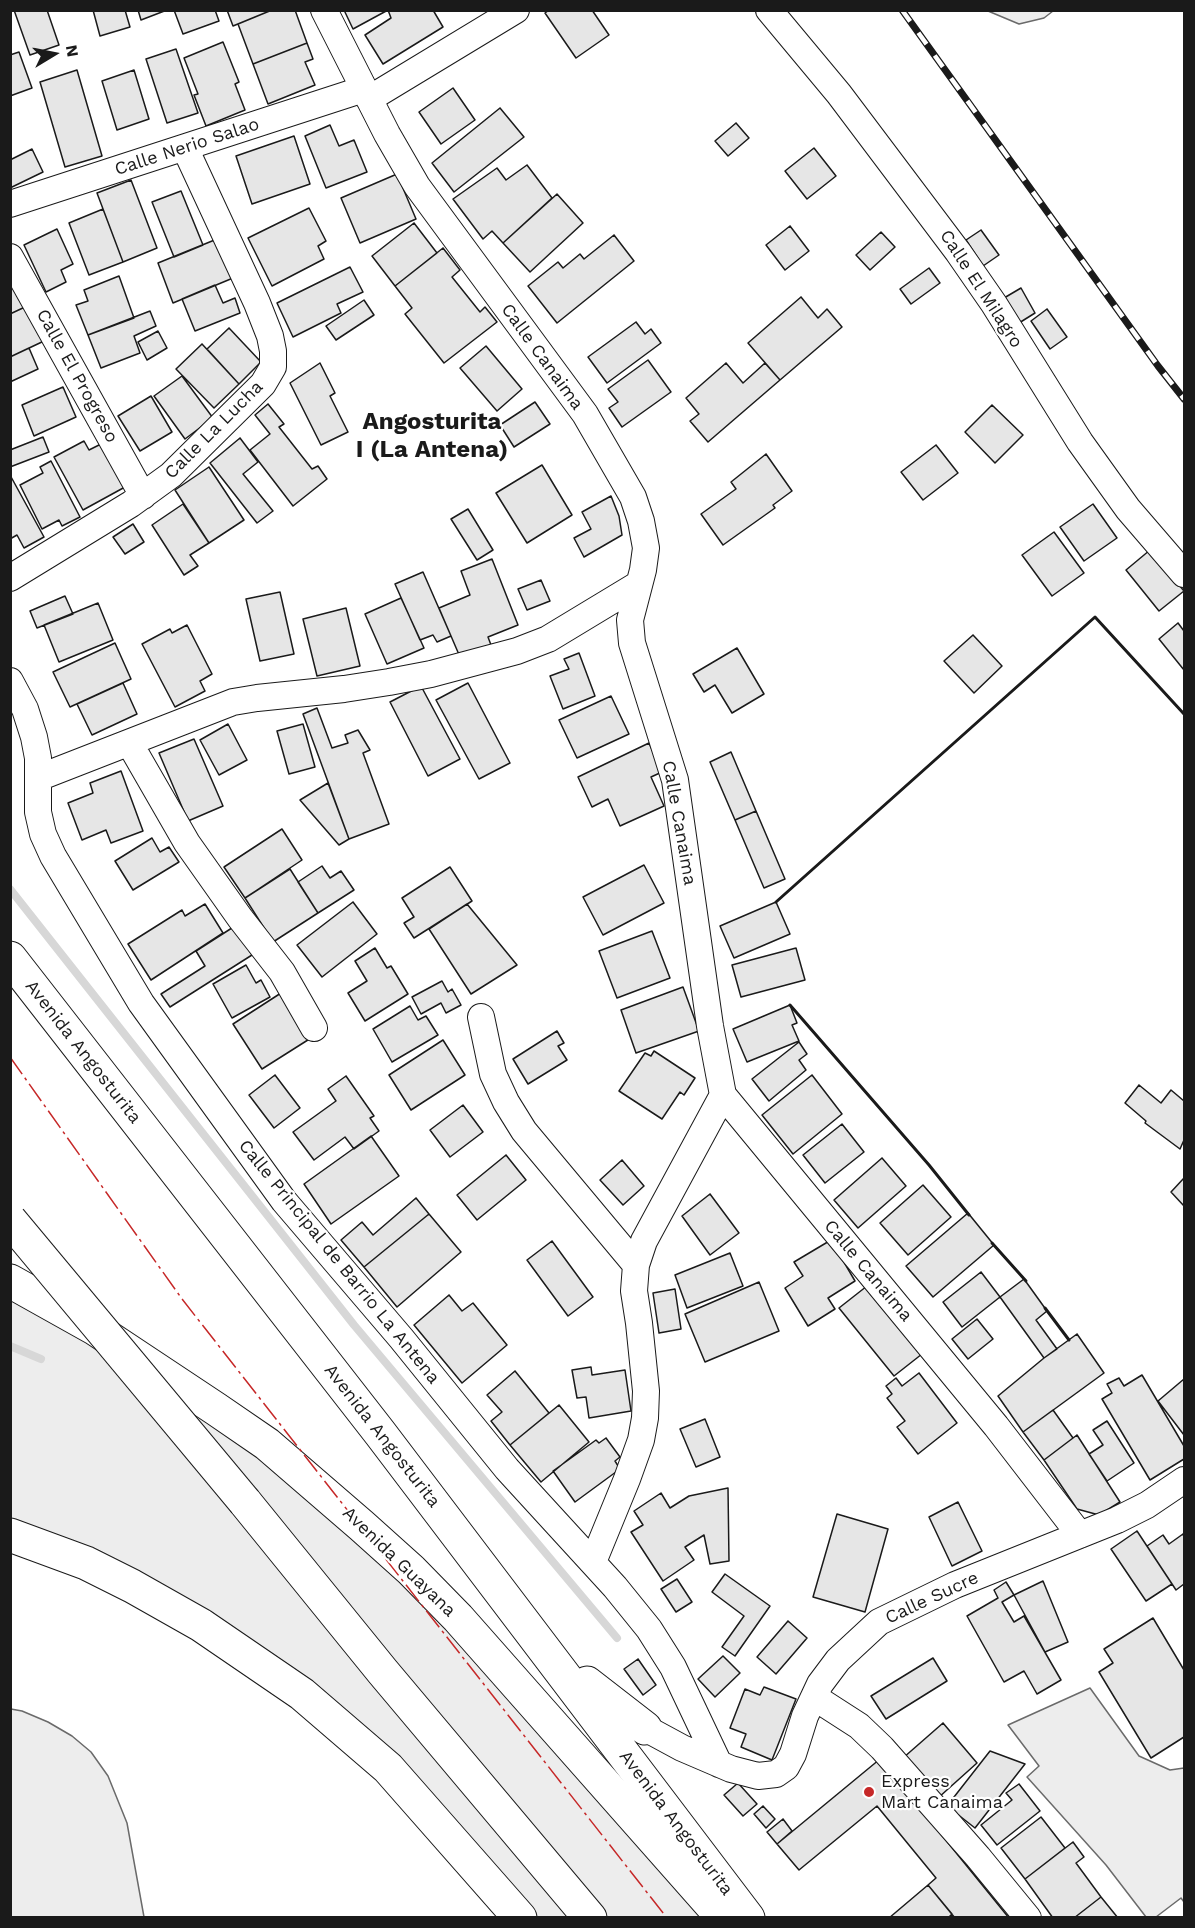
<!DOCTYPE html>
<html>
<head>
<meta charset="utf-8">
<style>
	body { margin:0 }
	#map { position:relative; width:1195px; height:1928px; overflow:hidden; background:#fff; font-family:"Work Sans",sans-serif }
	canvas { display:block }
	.frame { position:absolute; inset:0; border:12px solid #1a1a1a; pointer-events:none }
	.north { position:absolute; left:24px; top:24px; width:60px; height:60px; -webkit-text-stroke:4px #fff; paint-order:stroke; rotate:80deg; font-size:16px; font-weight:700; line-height:24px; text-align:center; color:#1a1a1a }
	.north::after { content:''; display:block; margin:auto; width:21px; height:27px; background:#1a1a1a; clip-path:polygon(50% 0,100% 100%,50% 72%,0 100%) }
</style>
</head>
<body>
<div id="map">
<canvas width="1195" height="1928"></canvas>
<div class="frame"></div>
<div class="north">N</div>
</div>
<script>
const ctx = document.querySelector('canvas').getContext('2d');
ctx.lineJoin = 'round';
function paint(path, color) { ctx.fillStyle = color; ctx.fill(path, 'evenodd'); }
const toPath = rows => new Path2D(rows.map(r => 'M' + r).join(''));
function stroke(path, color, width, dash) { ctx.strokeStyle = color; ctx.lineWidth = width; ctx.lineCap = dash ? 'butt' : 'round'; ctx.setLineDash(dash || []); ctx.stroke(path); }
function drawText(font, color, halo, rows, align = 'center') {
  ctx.font = font + ' "Work Sans",sans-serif'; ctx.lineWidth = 4.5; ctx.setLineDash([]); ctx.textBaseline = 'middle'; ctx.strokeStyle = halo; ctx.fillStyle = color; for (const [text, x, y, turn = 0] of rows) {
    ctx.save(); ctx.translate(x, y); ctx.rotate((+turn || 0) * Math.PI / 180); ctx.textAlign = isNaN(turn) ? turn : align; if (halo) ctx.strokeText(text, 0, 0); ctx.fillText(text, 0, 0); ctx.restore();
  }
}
const built = toPath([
	[988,11,1053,11,1044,18,1019,24,988,11],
	[10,1281,319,1487,723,1917,520,1917,302,1694,11,1535,10,1281],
	[1090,1688,1139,1756,1170,1770,1184,1768,1184,1902,1181,1898,1156,1917,1146,1917,1106,1865,1027,1777,1039,1766,1008,1725,1090,1688],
	[11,1709,22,1711,48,1722,72,1736,91,1752,108,1776,127,1823,144,1917,11,1917,11,1709]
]);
const stream = toPath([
	[10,889,354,1325,617,1638],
	[10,1346,41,1359]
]);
const building = toPath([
	[14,10,47,10,59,45,30,55,14,10],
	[93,10,125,10,130,27,100,36,93,10],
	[138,10,167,10,141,20,138,10],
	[174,10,215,10,219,21,183,34,174,10],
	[227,10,272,10,233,26,227,10],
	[272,10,295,10,307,43,253,64,238,24,272,10],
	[344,10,388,10,353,29,344,10],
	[433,10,443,27,383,64,365,35,391,18,388,10,433,10],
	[549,10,592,10,609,35,576,58,545,13,549,10],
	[223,42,239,82,235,84,245,110,206,126,194,95,198,94,184,58,223,42],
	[307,43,313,59,305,62,315,85,268,104,253,64,307,43],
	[176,49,198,113,167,123,146,59,176,49],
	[19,52,32,88,10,96,10,55,19,52],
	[77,70,102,156,65,167,40,82,77,70],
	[134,70,149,119,117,130,102,81,134,70],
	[453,88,475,120,441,144,419,112,453,88],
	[500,108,524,137,454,192,432,163,500,108],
	[736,123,749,138,728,156,715,141,736,123],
	[330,125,339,146,354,140,367,172,326,188,305,136,330,125],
	[294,136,310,184,252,204,236,156,294,136],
	[814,148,836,176,807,199,785,171,814,148],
	[32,149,43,172,10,188,10,160,32,149],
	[527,165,552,198,503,243,492,231,483,239,453,199,497,168,506,180,527,165],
	[397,174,416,219,360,243,341,198,397,174],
	[131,180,157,248,123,262,97,193,131,180],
	[181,191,203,245,174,257,152,202,181,191],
	[557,194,583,223,530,272,503,243,557,194],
	[309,208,326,241,318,246,324,259,272,286,248,238,309,208],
	[103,209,123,262,89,275,69,223,103,209],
	[414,223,437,253,395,286,372,256,414,223],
	[790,226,809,251,785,270,766,245,790,226],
	[57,229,73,264,61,270,66,282,46,292,24,245,57,229],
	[981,230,999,255,983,266,966,240,981,230],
	[881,232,895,247,870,270,856,255,881,232],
	[614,235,634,261,557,323,528,286,558,262,563,268,580,254,584,259,614,235],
	[217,239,233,278,173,303,158,263,217,239],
	[443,248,460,270,452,277,480,312,485,307,497,322,444,363,405,314,412,308,395,286,443,248],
	[350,267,363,292,337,304,341,313,293,337,277,303,350,267],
	[929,268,940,283,911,304,900,289,929,268],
	[10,275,25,307,10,314,10,275],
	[119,276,134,318,88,335,76,305,88,301,84,290,119,276],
	[215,285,223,303,235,298,240,313,195,331,182,299,215,285],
	[1021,288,1035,313,1019,323,1004,298,1021,288],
	[801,297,818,318,827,309,842,327,780,380,748,343,801,297],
	[364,300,374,315,336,340,326,326,364,300],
	[25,307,44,341,10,357,10,314,25,307],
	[1047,309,1067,337,1050,349,1031,321,1047,309],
	[150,311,156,326,134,336,140,353,101,368,88,335,150,311],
	[636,322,645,334,651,329,661,343,607,383,588,357,636,322],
	[229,328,261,362,239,384,207,349,229,328],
	[158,331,167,348,147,360,138,342,158,331],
	[202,344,239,384,214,408,176,369,202,344],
	[486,346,522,389,497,411,460,368,486,346],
	[29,348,38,369,10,382,10,357,29,348],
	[648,360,671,392,622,427,609,408,618,402,608,389,648,360],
	[320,363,335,393,330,396,348,432,321,445,290,383,320,363],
	[726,363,743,383,765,363,780,380,708,442,690,421,699,414,686,398,726,363],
	[182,376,213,418,185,439,154,396,182,376],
	[63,387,76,417,34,436,22,405,63,387],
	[151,396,172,432,140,451,118,416,151,396],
	[535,402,550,424,514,447,500,425,535,402],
	[268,404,284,424,279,427,312,469,318,466,327,479,293,506,250,450,270,434,255,415,268,404],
	[992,405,1023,435,995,463,965,432,992,405],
	[43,437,49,452,10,467,10,450,43,437],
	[240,438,258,462,243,474,273,511,257,523,210,463,240,438],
	[84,441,89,450,101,444,125,487,83,510,54,457,84,441],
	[936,445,958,473,923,500,901,472,936,445],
	[766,454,792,491,773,505,775,508,723,545,701,514,736,489,731,482,766,454],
	[51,461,80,517,62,526,59,520,42,529,20,485,43,473,40,467,51,461],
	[542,465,572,515,527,543,496,493,542,465],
	[209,467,244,520,209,543,175,490,209,467],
	[10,475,44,537,24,548,17,535,10,539,10,475],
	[611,496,619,516,622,535,584,557,574,538,591,529,582,512,611,496],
	[183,504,209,543,190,555,198,566,184,575,152,525,183,504],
	[1093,504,1117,538,1084,561,1060,527,1093,504],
	[468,509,493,550,477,560,451,519,468,509],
	[133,524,144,542,125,554,113,537,133,524],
	[1054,532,1084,573,1052,596,1022,555,1054,532],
	[1150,550,1184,591,1159,611,1126,570,1150,550],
	[492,559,518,625,488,637,491,645,460,657,439,608,470,595,461,571,492,559],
	[423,572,451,636,437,642,433,635,420,640,395,584,423,572],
	[541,580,550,601,527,610,518,589,541,580],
	[280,592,294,654,260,661,246,599,280,592],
	[65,596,73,614,37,628,30,611,65,596],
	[401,598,424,648,387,664,365,614,401,598],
	[98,603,113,640,59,662,44,625,98,603],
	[346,608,360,666,317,676,303,619,346,608],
	[1178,623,1184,631,1184,670,1159,639,1178,623],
	[187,625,212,674,200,681,205,691,175,707,142,644,170,629,172,633,187,625],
	[973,635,1002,666,974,693,944,661,973,635],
	[115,643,131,679,70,707,53,672,115,643],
	[737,648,764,694,732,713,715,685,704,692,693,674,737,648],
	[579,653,595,696,563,709,550,676,569,669,564,659,579,653],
	[123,683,137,714,92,735,77,704,123,683],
	[468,683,510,763,479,779,436,700,468,683],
	[421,686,460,759,428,776,390,702,421,686],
	[611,696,629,734,577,758,559,720,611,696],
	[317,708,332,748,348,743,345,735,358,730,370,750,363,753,389,824,349,839,303,714,317,708],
	[228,724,247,760,219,775,200,740,228,724],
	[303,724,315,767,289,774,277,731,303,724],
	[194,739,223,806,188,821,159,753,194,739],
	[649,743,662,772,651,777,664,806,620,826,608,799,592,807,578,777,649,743],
	[731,752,756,811,735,820,710,762,731,752],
	[121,771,143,831,111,843,106,830,82,840,68,803,93,793,90,783,121,771],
	[328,783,349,839,339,845,300,800,328,783],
	[756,811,785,879,764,888,735,820,756,811],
	[282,829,302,860,245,898,224,867,282,829],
	[152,838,160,852,169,847,179,862,133,890,115,861,152,838],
	[644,865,664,903,603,935,583,897,644,865],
	[322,866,330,878,341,871,354,890,318,913,298,882,322,866],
	[450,867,472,901,414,938,404,923,414,917,402,898,450,867],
	[290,869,318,913,273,942,245,898,290,869],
	[353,902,377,934,322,977,297,945,353,902],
	[776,902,790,934,734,958,720,926,776,902],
	[205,904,223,933,151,980,128,944,182,910,185,916,205,904],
	[467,904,517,965,471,994,429,929,467,904],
	[235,926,252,955,170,1007,161,994,205,966,196,951,235,926],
	[652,931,670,978,617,998,599,951,652,931],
	[375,948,387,968,391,966,408,994,365,1021,348,993,367,981,355,961,375,948],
	[796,948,805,980,741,997,732,965,796,948],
	[246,965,256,983,261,980,270,997,232,1018,213,984,246,965],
	[442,981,448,992,452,989,461,1005,446,1013,441,1003,421,1014,412,997,442,981],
	[683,987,699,1031,636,1053,621,1010,683,987],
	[281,993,311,1038,262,1069,233,1024,281,993],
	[790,1005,797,1023,792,1025,799,1041,747,1062,733,1029,790,1005],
	[410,1006,418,1020,426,1016,438,1035,392,1062,373,1029,410,1006],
	[557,1031,564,1043,558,1046,567,1060,528,1084,513,1059,557,1031],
	[443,1040,465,1075,411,1110,389,1075,443,1040],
	[799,1042,807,1054,799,1060,806,1070,769,1101,752,1079,799,1042],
	[654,1051,695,1078,684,1095,680,1092,662,1119,619,1091,645,1053,651,1056,654,1051],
	[275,1075,300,1108,274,1128,249,1095,275,1075],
	[812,1075,842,1114,793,1154,762,1115,812,1075],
	[346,1076,374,1116,370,1118,379,1131,354,1149,345,1137,314,1160,293,1132,336,1101,328,1089,346,1076],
	[1139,1085,1161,1103,1171,1090,1184,1101,1184,1140,1180,1149,1145,1123,1146,1121,1125,1103,1139,1085],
	[463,1105,483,1132,450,1157,430,1130,463,1105],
	[842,1124,864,1152,825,1183,803,1155,842,1124],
	[371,1136,399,1176,331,1224,304,1184,371,1136],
	[506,1155,526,1180,477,1220,457,1195,506,1155],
	[882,1158,906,1186,858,1228,834,1200,882,1158],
	[622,1160,644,1186,623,1205,600,1180,622,1160],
	[1184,1178,1184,1206,1171,1192,1184,1178],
	[923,1185,951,1217,908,1255,880,1223,923,1185],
	[710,1194,739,1233,710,1255,682,1216,710,1194],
	[416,1198,429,1214,364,1267,341,1240,362,1222,373,1235,416,1198],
	[968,1213,994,1245,933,1297,906,1266,968,1213],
	[429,1214,461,1252,397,1307,364,1267,429,1214],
	[831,1240,855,1281,828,1298,835,1309,808,1326,785,1288,803,1276,794,1262,831,1240],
	[552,1241,593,1297,568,1316,527,1260,552,1241],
	[730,1253,743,1286,687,1308,675,1275,730,1253],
	[981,1272,1000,1297,962,1327,943,1302,981,1272],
	[1024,1279,1047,1311,1036,1320,1057,1349,1044,1358,1000,1297,1024,1279],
	[759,1282,779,1331,705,1362,685,1314,759,1282],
	[867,1286,922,1354,894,1376,839,1308,867,1286],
	[675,1289,681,1329,659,1333,653,1293,675,1289],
	[449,1295,462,1311,473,1303,507,1345,462,1383,414,1325,449,1295],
	[977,1319,993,1339,968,1359,952,1339,977,1319],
	[1077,1334,1104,1373,1023,1432,998,1396,1044,1358,1077,1334],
	[591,1367,592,1375,625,1370,631,1411,589,1418,586,1397,577,1398,572,1370,591,1367],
	[515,1371,549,1413,510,1445,491,1421,502,1412,487,1395,515,1371],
	[919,1373,957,1423,918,1454,897,1427,905,1421,887,1398,892,1394,886,1386,896,1378,902,1386,919,1373],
	[1142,1375,1184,1446,1184,1459,1150,1480,1102,1399,1112,1393,1107,1384,1119,1378,1124,1386,1142,1375],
	[1184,1379,1184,1435,1158,1401,1184,1379],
	[559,1405,589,1442,541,1482,510,1445,559,1405],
	[1053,1410,1073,1438,1044,1460,1023,1432,1053,1410],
	[705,1419,720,1457,696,1467,680,1429,705,1419],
	[1107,1421,1134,1463,1107,1481,1089,1454,1103,1445,1093,1430,1107,1421],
	[1077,1435,1120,1502,1099,1515,1077,1509,1044,1460,1077,1435],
	[606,1438,620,1457,615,1461,620,1469,575,1502,553,1471,596,1440,599,1443,606,1438],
	[728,1488,729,1561,710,1564,704,1535,685,1547,694,1560,663,1581,631,1532,643,1525,634,1511,661,1493,670,1508,689,1496,728,1488],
	[958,1502,982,1551,952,1566,929,1517,958,1502],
	[837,1514,888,1529,865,1612,813,1597,837,1514],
	[1137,1531,1172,1584,1146,1601,1111,1549,1137,1531],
	[1183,1534,1184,1537,1184,1584,1176,1590,1147,1546,1163,1535,1169,1544,1183,1534],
	[725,1574,770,1606,735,1656,722,1647,744,1616,712,1592,725,1574],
	[677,1579,692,1602,676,1612,661,1589,677,1579],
	[1043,1581,1068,1642,1045,1652,1014,1595,1043,1581],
	[1006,1582,1014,1595,1002,1602,1014,1622,1024,1616,1061,1680,1037,1694,1024,1671,1004,1682,967,1616,998,1598,994,1590,1006,1582],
	[1153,1618,1184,1670,1184,1737,1151,1758,1099,1672,1113,1663,1104,1649,1153,1618],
	[788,1621,807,1638,776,1674,757,1657,788,1621],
	[723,1656,740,1673,715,1697,698,1679,723,1656],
	[933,1658,947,1681,886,1719,871,1696,933,1658],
	[638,1659,656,1685,643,1695,624,1669,638,1659],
	[764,1687,796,1699,772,1760,741,1747,746,1734,730,1728,745,1689,760,1695,764,1687],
	[943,1723,977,1763,938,1798,903,1758,943,1723],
	[990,1751,1025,1764,975,1828,947,1806,990,1751],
	[880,1759,1009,1918,955,1918,928,1885,936,1878,877,1806,799,1870,777,1844,880,1759],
	[738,1783,757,1804,743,1816,724,1795,738,1783],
	[1019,1784,1040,1811,997,1845,981,1825,1012,1800,1006,1793,1019,1784],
	[763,1806,775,1819,766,1828,754,1814,763,1806],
	[1041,1817,1065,1848,1025,1879,1001,1848,1041,1817],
	[783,1819,792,1831,777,1844,767,1832,783,1819],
	[1073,1842,1084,1857,1076,1863,1101,1897,1074,1918,1053,1918,1025,1879,1073,1842],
	[928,1885,952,1914,948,1918,889,1918,928,1885],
	[1101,1897,1118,1918,1074,1918,1101,1897]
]);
const street = toPath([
	[324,10,387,134,417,186,585,414,633,497,641,521,646,548,643,570,630,620,632,643,675,780,710,1026,723,1095,996,1426,1080,1535],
	[769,10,839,94,958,252,994,304,1080,442,1128,509,1184,574],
	[369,99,516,10],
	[10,204,364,89],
	[10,257,143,496],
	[10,578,131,504,171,475,263,384,273,367,273,351,270,336,257,303,185,148],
	[10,681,25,709,34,737,38,758,38,812,43,834,53,856,141,1003,284,1201,401,1338,507,1469,615,1587,649,1629,673,1667,719,1764],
	[130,744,187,843,240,918,282,972,314,1028],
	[38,778,233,702,257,698,344,689,389,682,431,674,517,651,548,639,639,584],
	[481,1017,493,1074,506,1102,524,1131,636,1265],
	[593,1562,627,1479,641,1440,645,1418,646,1391,639,1323,634,1291,636,1265,644,1241,723,1095],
	[814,1697,859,1726,882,1748,978,1857,1028,1918],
	[645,1728,682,1748,731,1769,758,1776,776,1774,786,1767,793,1754,805,1716,820,1684,838,1660,879,1622,955,1585,1117,1520,1147,1505,1184,1480]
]);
const primary = toPath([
	[10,1281,94,1328,216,1409,267,1444,362,1526,411,1570,458,1618,723,1918],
	[10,1535,86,1563,132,1586,201,1625,302,1694,388,1768,520,1918]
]);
const highway = toPath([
	[10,958,380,1433,748,1918],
	[245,1502,383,1672,590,1918],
	[587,1683,645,1728]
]);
const rail = toPath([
	[902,10,1158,366,1184,399]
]);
const highwayBridge = toPath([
	[10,1220,245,1502]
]);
const wall = toPath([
	[776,902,1095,617,1184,714],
	[790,1005,929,1165,969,1215],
	[992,1243,1026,1281],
	[1045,1308,1069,1340]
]);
const power = toPath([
	[10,1057,182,1299,667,1918]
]);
const markers = [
	[869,1792,6,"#c62828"]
];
const streetNames = [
	["Calle Nerio Salao",187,147,-18],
	["Calle El Milagro",981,289,57],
	["Calle Canaima",542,357,54],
	["Calle El Progreso",77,376,61],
	["Calle La Lucha",214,430,-45],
	["Calle Canaima",679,823,80],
	["Avenida Angosturita",83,1052,52],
	["Calle Principal de Barrio La Antena",339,1262,51],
	["Calle Canaima",868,1271,50],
	["Avenida Angosturita",382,1436,52],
	["Avenida Guayana",399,1562,44],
	["Calle Sucre",932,1598,-25],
	["Avenida Angosturita",676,1823,53]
];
const poiNames = [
	["Express",881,1782],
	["Mart Canaima",881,1803]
];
const districtNames = [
	["Angosturita",432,422],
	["I (La Antena)",432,450]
];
paint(built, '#ededed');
stroke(built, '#6a6a6a', 1.5);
stroke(stream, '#d7d7d7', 8);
paint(building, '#e6e6e6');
stroke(building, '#1a1a1a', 1.5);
stroke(street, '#1a1a1a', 28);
stroke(primary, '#1a1a1a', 35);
stroke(highway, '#1a1a1a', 35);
stroke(street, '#fff', 26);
stroke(primary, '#fff', 33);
stroke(highway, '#fff', 33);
stroke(rail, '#1a1a1a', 7);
stroke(rail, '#fff', 4.5, [14]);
stroke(highwayBridge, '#1a1a1a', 35, []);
stroke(highwayBridge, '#fff', 33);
stroke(wall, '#1a1a1a', 3);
stroke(power, '#c62828', 1.5, [21, 4.5, 3, 4.5]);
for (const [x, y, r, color] of markers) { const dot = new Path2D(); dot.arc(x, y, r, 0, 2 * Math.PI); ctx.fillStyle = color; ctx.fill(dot); stroke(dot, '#fff', 2); }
drawText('18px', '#1a1a1a', '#fff', streetNames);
drawText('18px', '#1a1a1a', '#fff', poiNames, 'left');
drawText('bold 24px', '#1a1a1a', '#fff', districtNames);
</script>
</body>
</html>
